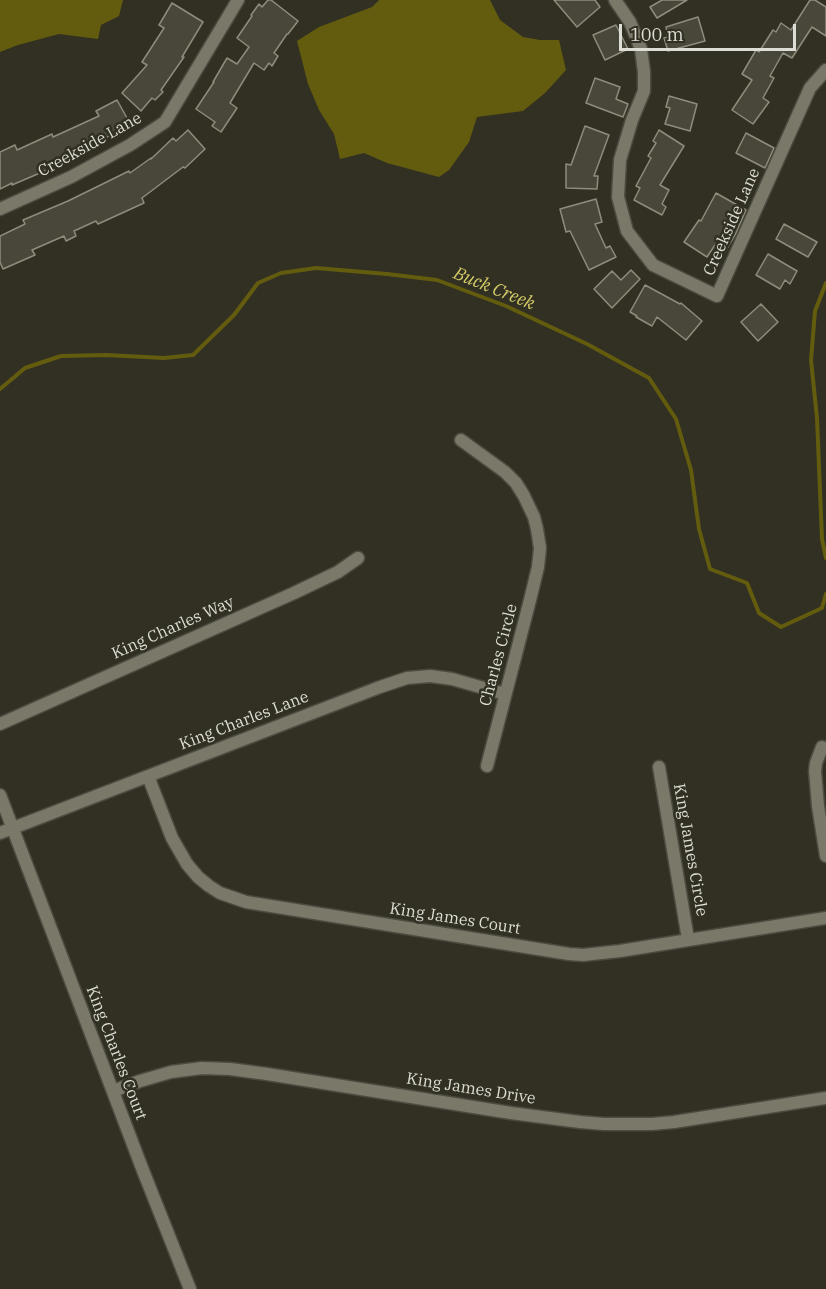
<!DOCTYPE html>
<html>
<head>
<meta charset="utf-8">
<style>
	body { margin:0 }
	#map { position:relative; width:826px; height:1289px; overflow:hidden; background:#313023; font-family:"IBM Plex Serif",serif }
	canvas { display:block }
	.scale { position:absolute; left:619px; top:24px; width:177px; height:27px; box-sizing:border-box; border:3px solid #deddd5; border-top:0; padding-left:8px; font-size:18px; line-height:21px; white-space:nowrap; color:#deddd5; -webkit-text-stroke:4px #313023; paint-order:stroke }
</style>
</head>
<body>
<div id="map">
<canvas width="826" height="1289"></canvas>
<div class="scale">100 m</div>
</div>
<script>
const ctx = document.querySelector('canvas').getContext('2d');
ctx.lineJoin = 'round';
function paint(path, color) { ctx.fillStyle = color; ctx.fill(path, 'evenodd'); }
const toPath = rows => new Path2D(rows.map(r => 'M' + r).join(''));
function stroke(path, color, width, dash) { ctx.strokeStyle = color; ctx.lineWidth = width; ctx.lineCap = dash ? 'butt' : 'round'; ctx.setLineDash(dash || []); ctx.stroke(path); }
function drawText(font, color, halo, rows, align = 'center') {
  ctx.font = font + ' "IBM Plex Serif",serif'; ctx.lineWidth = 5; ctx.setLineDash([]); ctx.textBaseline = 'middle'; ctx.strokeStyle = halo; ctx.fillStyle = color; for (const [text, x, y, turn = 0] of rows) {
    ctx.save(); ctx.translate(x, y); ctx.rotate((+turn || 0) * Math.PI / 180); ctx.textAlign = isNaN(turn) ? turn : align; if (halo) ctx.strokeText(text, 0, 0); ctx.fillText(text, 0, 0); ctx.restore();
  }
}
const water = toPath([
	[0,0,123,0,119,16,101,25,98,39,59,34,18,45,0,52],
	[379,0,490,0,500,20,523,37,540,40,559,40,566,70,545,93,523,111,477,117,469,142,449,170,439,177,387,163,364,153,340,159,334,134,319,110,308,84,297,41,319,27,372,7]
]);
const stream = toPath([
	[826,283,815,311,811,360,817,418,822,539,826,558],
	[0,389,25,368,61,356,106,355,164,358,193,355,234,315,258,283,281,273,316,268,387,274,437,280,506,306,587,344,649,378,676,419,691,470,699,529,710,569,747,583,759,613,781,627,822,608,826,594]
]);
const building = toPath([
	[268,0,271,0,298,21,288,34,287,34,274,53,278,56,272,66,269,63,264,70,254,63,230,103,237,108,221,132,212,126,215,122,196,109,214,82,213,82,227,58,237,64,249,47,237,38,252,16,251,15,259,4,262,7,268,0],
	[554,0,595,0,600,7,577,27,554,0],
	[662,0,687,0,657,18,650,7,662,0],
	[810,0,815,0,826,7,826,36,812,27,792,58,783,53,770,76,774,78,763,98,769,102,753,124,732,110,752,80,742,74,756,50,759,52,773,30,776,32,781,23,791,30,810,0],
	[172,3,203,22,182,57,184,57,161,90,163,92,155,100,152,98,141,111,122,93,147,65,142,62,164,28,159,25,172,3],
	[698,17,705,41,668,51,664,38,668,37,666,27,698,17],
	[616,25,628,49,605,60,593,35,616,25],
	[595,78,620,87,616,99,628,104,623,117,586,103,595,78],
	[669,96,697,104,690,131,665,124,670,108,666,107,669,96],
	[117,100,132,127,120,134,118,131,100,141,101,143,69,158,70,160,12,185,12,183,0,189,0,152,15,145,17,150,52,134,53,137,99,116,96,111,117,100],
	[585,126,609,135,594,176,598,176,597,189,566,188,566,164,571,165,585,126],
	[188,130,205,149,185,168,183,167,142,198,144,203,98,224,96,221,74,231,76,236,66,241,64,236,32,250,35,255,3,269,0,262,0,236,25,224,23,220,68,201,129,171,130,173,151,158,151,159,173,138,176,141,188,130],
	[659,130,684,146,660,185,669,190,662,204,666,207,662,215,634,200,640,188,636,186,651,158,648,156,656,143,653,141,659,130],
	[746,133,774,148,765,168,736,153,746,133],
	[716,193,746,210,736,233,725,252,715,245,707,257,684,242,699,220,701,221,716,193],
	[596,199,602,222,595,224,606,248,610,246,616,257,589,270,570,231,566,232,560,209,596,199],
	[784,224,817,242,808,257,776,239,784,224],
	[768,254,797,271,790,284,785,280,780,289,756,275,768,254],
	[631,270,640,279,612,308,594,289,612,271,621,280,631,270],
	[645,285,680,304,681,303,702,321,686,340,657,317,652,326,636,317,637,316,630,312,645,285],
	[761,304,778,322,758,341,741,322,761,304]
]);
const street = toPath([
	[615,0,630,22,641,49,644,72,644,91,632,120,620,160,618,197,627,231,653,265,717,296,810,88,826,70],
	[0,209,71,177,130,145,165,122,238,0],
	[461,440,505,472,516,483,524,496,534,517,537,529,540,548,538,567,530,600,487,766],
	[0,724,294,593,338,572,358,558],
	[822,747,816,763,815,771,818,806,826,856],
	[659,767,688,939],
	[148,776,172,838,187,864,198,877,209,886,220,893,246,902,569,954,583,955,620,951,826,918],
	[0,795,142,1168,190,1289],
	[0,833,380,687,407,678,430,676,452,679,505,694],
	[113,1091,140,1081,171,1072,202,1068,230,1069,267,1074,511,1113,580,1122,604,1124,652,1124,674,1122,826,1098]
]);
const streetNames = [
	["Creekside Lane",90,145,-29],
	["Creekside Lane",732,222,-66],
	["King Charles Way",173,628,-24],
	["Charles Circle",499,655,-75],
	["King Charles Lane",244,721,-21],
	["King James Circle",690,850,80],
	["King James Court",455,919,9],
	["King Charles Court",116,1053,69],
	["King James Drive",471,1089,9]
];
const waterNames = [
	["Buck Creek",494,289,22]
];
paint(water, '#635c0e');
stroke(stream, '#635c0e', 4);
paint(building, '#484739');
stroke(building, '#8e8d7d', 1.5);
stroke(street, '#4c4b40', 15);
stroke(street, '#797869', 12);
drawText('16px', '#deddd5', '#313023', streetNames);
drawText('italic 18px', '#d4cb67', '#313023', waterNames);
</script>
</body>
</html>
